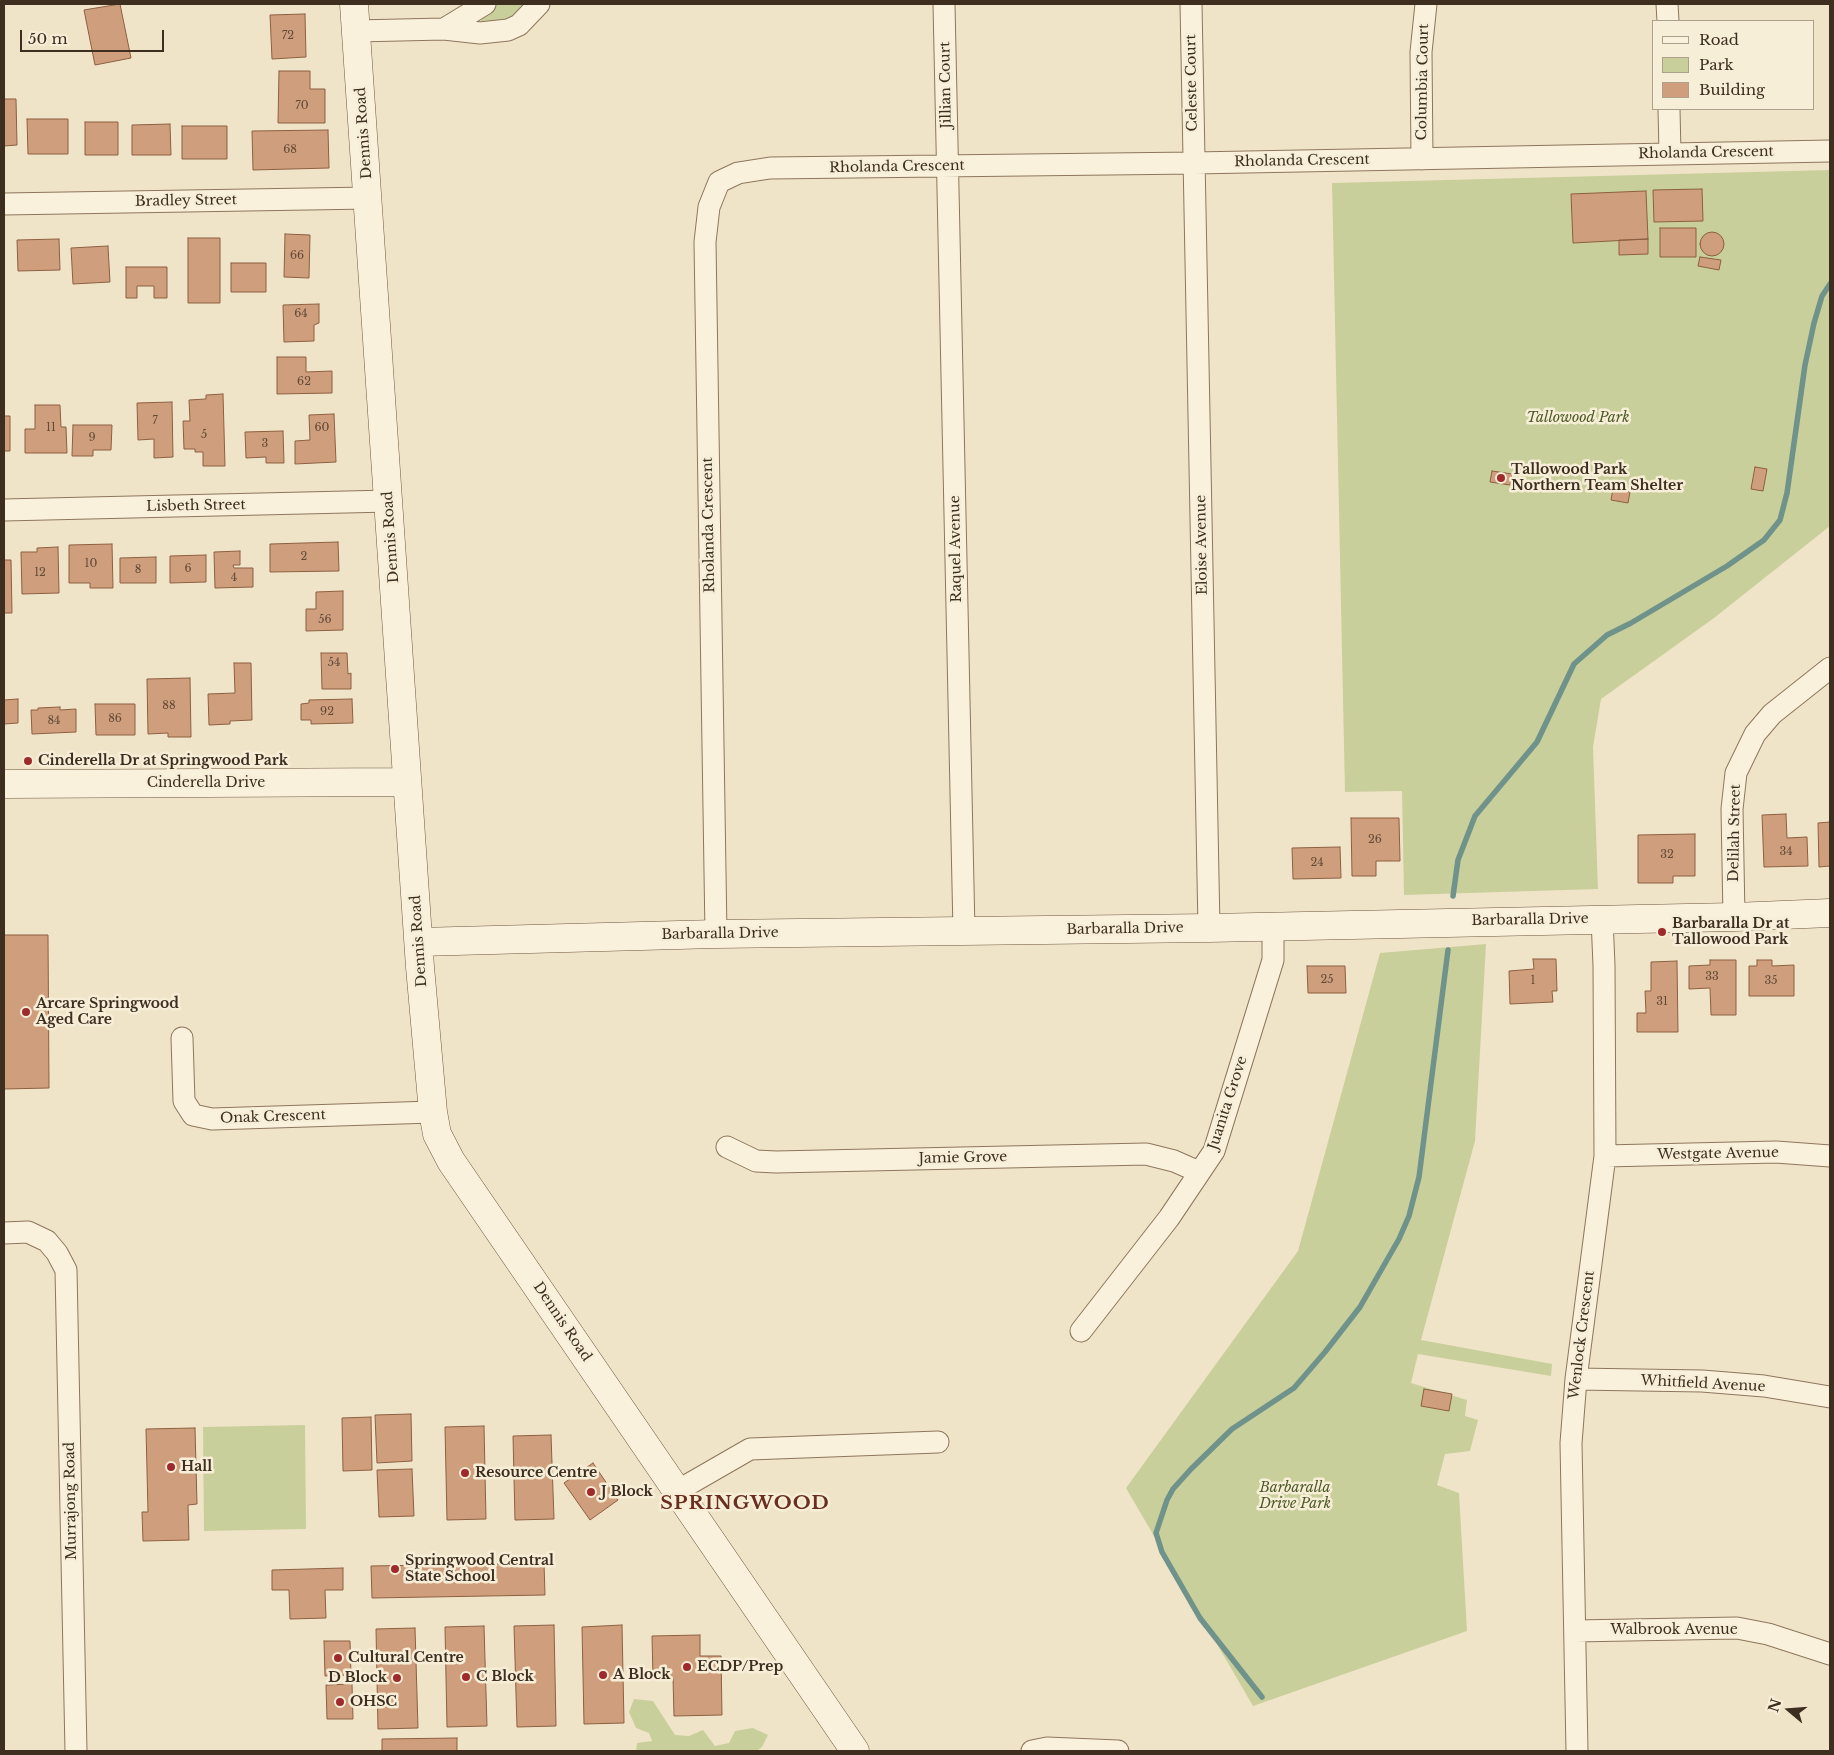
<!DOCTYPE html>
<html>
<head>
<meta charset="utf-8">
<style>
	body { margin:0 }
	#map { position:relative; width:1834px; height:1755px; overflow:hidden; background:#f0e4c8; font-family:"Libre Baskerville",serif }
	canvas { display:block }
	.frame { position:absolute; inset:0; border:5px solid #3d2e20; pointer-events:none }
	.legend { position:absolute; left:1652px; top:20px; width:162px; height:90px; box-sizing:border-box; background:#f7eed8; border:1px solid #ada18e; margin:0; padding:6px 9px; list-style:none; font-size:15px; color:#3d2e20 }
	.legend li { display:flex; align-items:center; gap:10px; height:25px }
	.legend b { width:25px; border:1px solid #ada18e }
	.north { position:absolute; left:1764px; top:1685px; width:50px; height:50px; -webkit-text-stroke:4px #f7eed8; paint-order:stroke; rotate:288deg; font-size:14px; font-weight:700; line-height:20px; text-align:center; color:#3d2e20 }
	.north::after { content:''; display:block; margin:auto; width:18px; height:22px; background:#3d2e20; clip-path:polygon(50% 0,100% 100%,50% 72%,0 100%) }
	.scale { position:absolute; left:20px; top:30px; width:144px; height:22px; box-sizing:border-box; border:2px solid #3d2e20; border-top:0; padding-left:6px; font-size:15px; line-height:18px; white-space:nowrap; color:#3d2e20; -webkit-text-stroke:4px #f7eed8; paint-order:stroke }
</style>
</head>
<body>
<div id="map">
<canvas width="1834" height="1755"></canvas>
<div class="frame"></div>
<ul class="legend">
<li><b style="height:6px;background:#faf1dc"></b>Road</li>
<li><b style="height:14px;background:#c9cf9b"></b>Park</li>
<li><b style="height:14px;background:#cf9f7d"></b>Building</li>
</ul>
<div class="north">N</div>
<div class="scale">50 m</div>
</div>
<script>
const ctx = document.querySelector('canvas').getContext('2d');
ctx.lineJoin = 'round';
function paint(path, color) { ctx.fillStyle = color; ctx.fill(path, 'evenodd'); }
const toPath = rows => new Path2D(rows.map(r => 'M' + r).join(''));
function stroke(path, color, width, dash) { ctx.strokeStyle = color; ctx.lineWidth = width; ctx.lineCap = dash ? 'butt' : 'round'; ctx.setLineDash(dash || []); ctx.stroke(path); }
function drawText(font, color, halo, rows, align = 'center') {
  ctx.font = font + ' "Libre Baskerville",serif'; ctx.lineWidth = 5; ctx.setLineDash([]); ctx.textBaseline = 'middle'; ctx.strokeStyle = halo; ctx.fillStyle = color; for (const [text, x, y, turn = 0] of rows) {
    ctx.save(); ctx.translate(x, y); ctx.rotate((+turn || 0) * Math.PI / 180); ctx.textAlign = isNaN(turn) ? turn : align; if (halo) ctx.strokeText(text, 0, 0); ctx.fillText(text, 0, 0); ctx.restore();
  }
}
const green = toPath([
	[493,4,528,4,518,16,504,23,482,25,481,19],
	[1830,170,1830,526,1714,618,1601,699,1593,747,1598,889,1404,895,1402,791,1345,792,1332,183],
	[1486,944,1475,1141,1421,1340,1552,1364,1551,1376,1418,1354,1411,1383,1467,1400,1465,1416,1478,1420,1470,1451,1445,1454,1437,1485,1459,1493,1467,1631,1253,1706,1126,1488,1298,1251,1380,953],
	[305,1425,306,1529,204,1531,203,1427],
	[634,1699,653,1701,675,1735,689,1736,703,1730,715,1746,729,1743,735,1731,753,1728,768,1735,762,1747,757,1751,636,1751,637,1743,652,1741,649,1733,636,1728,629,1712]
]);
const stream = toPath([
	[1453,896,1458,860,1475,816,1537,742,1574,664,1607,635,1631,623,1727,566,1764,540,1780,520,1787,493,1805,365,1814,323,1822,296,1830,284],
	[1262,1697,1200,1618,1162,1552,1156,1533,1167,1500,1173,1489,1191,1469,1232,1429,1294,1388,1325,1352,1360,1307,1399,1239,1409,1216,1419,1177,1448,950]
]);
const building = toPath([
	[120,4,131,58,95,65,84,10,120,4],
	[305,14,306,57,272,59,270,15,305,14],
	[279,71,310,71,310,89,325,89,325,123,278,123,279,71],
	[4,99,16,99,17,145,4,146,4,99],
	[27,119,68,119,68,154,28,154,27,119],
	[85,122,118,122,118,155,85,155,85,122],
	[170,124,171,155,132,155,132,125,170,124],
	[182,126,227,126,227,159,182,159,182,126],
	[328,130,329,168,253,170,252,131,328,130],
	[1702,189,1703,221,1654,222,1653,190,1702,189],
	[1646,191,1648,239,1573,243,1571,194,1646,191],
	[1660,228,1696,228,1696,257,1660,257,1660,228],
	'1700 244a12 12 0 1 1 24 0a12 12 0 1 1-24 0Z',
	[285,234,310,235,309,278,284,277,285,234],
	[188,238,220,238,220,303,188,303,188,238],
	[59,239,60,270,18,271,17,240,59,239],
	[1648,239,1648,254,1619,255,1619,240,1648,239],
	[108,246,110,282,73,284,71,248,108,246],
	[1700,257,1721,260,1719,270,1698,266,1700,257],
	[231,263,266,263,266,292,231,292,231,263],
	[126,267,167,267,167,298,154,298,154,286,137,286,137,298,126,298,126,267],
	[319,304,319,323,314,325,314,341,284,342,283,305,319,304],
	[277,357,306,357,306,372,332,371,332,393,277,394,277,357],
	[223,394,225,466,203,466,203,452,195,452,195,449,184,449,183,421,190,421,189,400,206,399,206,395,223,394],
	[172,402,173,457,154,458,154,439,138,440,137,403,172,402],
	[35,405,60,405,61,427,66,427,67,453,25,453,25,429,35,429,35,405],
	[334,414,336,462,295,464,295,441,310,440,309,415,334,414],
	[4,416,10,416,10,451,4,451,4,416],
	[73,425,112,425,111,450,93,450,93,456,72,456,73,425],
	[283,431,284,463,266,463,266,457,246,458,245,432,283,431],
	[1755,467,1767,469,1763,491,1751,489,1755,467],
	[1492,471,1512,474,1510,485,1490,482,1492,471],
	[1613,489,1630,492,1628,503,1611,500,1613,489],
	[338,542,339,571,270,572,270,544,338,542],
	[112,544,113,588,90,588,90,583,69,583,69,545,112,544],
	[58,547,59,593,22,594,21,552,37,552,37,548,58,547],
	[240,551,240,565,233,565,234,568,253,568,253,587,215,588,214,552,240,551],
	[206,555,206,582,170,583,170,556,206,555],
	[156,557,156,583,120,583,120,558,156,557],
	[4,560,11,560,12,613,4,613,4,560],
	[343,591,343,630,306,631,306,609,316,609,316,592,343,591],
	[321,653,347,653,348,674,351,673,351,689,322,689,321,653],
	[234,663,251,663,252,720,230,721,230,724,209,725,208,694,235,693,234,663],
	[190,678,191,737,168,737,168,733,148,734,147,679,190,678],
	[18,699,18,723,4,724,4,700,18,699],
	[352,699,353,723,311,724,311,720,301,720,301,704,309,703,309,700,352,699],
	[95,704,135,704,135,735,96,735,95,704],
	[60,707,60,710,76,709,76,732,32,734,31,710,38,710,38,708,60,707],
	[1786,814,1787,838,1807,837,1808,866,1764,867,1762,815,1786,814],
	[1351,818,1399,818,1400,861,1376,861,1376,876,1352,876,1351,818],
	[1830,822,1830,866,1819,867,1818,823,1830,822],
	[1695,834,1695,876,1673,876,1673,883,1638,883,1638,835,1695,834],
	[1340,847,1341,878,1293,879,1292,848,1340,847],
	[4,935,48,935,49,1088,4,1089,4,935],
	[1533,959,1556,959,1557,991,1552,991,1553,1002,1510,1004,1509,971,1534,969,1533,959],
	[1710,960,1736,960,1736,1015,1711,1015,1710,988,1689,989,1689,966,1710,965,1710,960],
	[1757,960,1772,960,1772,966,1794,965,1794,996,1749,996,1749,966,1757,966,1757,960],
	[1677,961,1678,1032,1637,1032,1637,1013,1646,1013,1645,991,1651,991,1651,962,1677,961],
	[1307,966,1345,966,1346,993,1308,993,1307,966],
	[1424,1389,1452,1394,1449,1411,1421,1406,1424,1389],
	[411,1414,412,1461,377,1463,375,1415,411,1414],
	[371,1417,372,1470,343,1471,342,1418,371,1417],
	[484,1426,486,1519,447,1520,445,1427,484,1426],
	[195,1428,197,1504,188,1505,189,1540,143,1541,142,1512,148,1512,146,1429,195,1428],
	[551,1435,554,1519,515,1520,513,1436,551,1435],
	[593,1463,618,1500,590,1520,564,1483,593,1463],
	[412,1469,414,1516,379,1517,377,1470,412,1469],
	[544,1563,545,1595,372,1598,371,1566,544,1563],
	[343,1568,343,1590,325,1590,326,1618,290,1619,289,1590,272,1590,272,1570,343,1568],
	[554,1625,556,1726,517,1727,514,1626,554,1625],
	[622,1625,624,1723,584,1724,582,1627,622,1625],
	[484,1626,487,1726,447,1727,445,1627,484,1626],
	[415,1628,418,1728,378,1729,376,1629,415,1628],
	[700,1635,700,1656,721,1656,722,1715,674,1716,673,1678,653,1679,652,1636,700,1635],
	[324,1641,350,1641,351,1675,325,1676,324,1641],
	[352,1684,353,1719,327,1719,326,1685,352,1684],
	[457,1738,457,1751,382,1751,382,1739,457,1738]
]);
const street = toPath([
	[944,4,964,931],
	[1191,4,1209,928],
	[1667,4,1668,21],
	[444,29,485,4],
	[356,31,444,29,480,33,508,30,519,25,539,4],
	[1669,109,1670,154],
	[1422,159,1421,52,1426,4],
	[4,204,369,198],
	[4,510,389,501],
	[1734,917,1732,809,1736,773,1755,734,1772,714,1830,668],
	[716,934,705,242,709,207,719,182,738,173,770,168,1194,163,1830,151],
	[182,1038,184,1101,193,1115,212,1119,433,1112],
	[727,1147,756,1161,776,1162,1146,1154,1174,1161,1199,1172],
	[1605,1156,1776,1152,1830,1156],
	[4,1233,28,1232,47,1241,57,1253,66,1270,76,1751],
	[1081,1331,1169,1218,1214,1151,1273,960,1273,926],
	[1576,1379,1702,1381,1764,1386,1830,1397],
	[677,1491,750,1449,938,1442],
	[1575,1631,1737,1628,1768,1634,1830,1654],
	[1032,1751,1047,1748,1118,1751],
	[1577,1751,1571,1443,1576,1379,1605,1156,1604,965,1602,919]
]);
const secondary = toPath([
	[354,4,420,967,433,1112,437,1134,451,1161,855,1751],
	[4,784,407,782],
	[419,942,716,934,1209,928,1734,917,1830,913]
]);
const markers = [
	[1501,478,5,"#9e2a2b"],
	[28,761,5,"#9e2a2b"],
	[1662,932,5,"#9e2a2b"],
	[26,1012,5,"#9e2a2b"],
	[171,1467,5,"#9e2a2b"],
	[465,1473,5,"#9e2a2b"],
	[591,1492,5,"#9e2a2b"],
	[395,1569,5,"#9e2a2b"],
	[338,1658,5,"#9e2a2b"],
	[687,1667,5,"#9e2a2b"],
	[603,1675,5,"#9e2a2b"],
	[466,1677,5,"#9e2a2b"],
	[397,1678,5,"#9e2a2b"],
	[340,1702,5,"#9e2a2b"]
];
const numberNames = [
	["72",288,36],
	["70",302,106],
	["68",290,150],
	["66",297,256],
	["64",301,314],
	["62",304,382],
	["7",155,421],
	["11",51,428],
	["60",322,428],
	["5",204,435],
	["9",92,438],
	["3",265,444],
	["2",304,557],
	["10",91,564],
	["6",188,569],
	["8",138,570],
	["12",40,573],
	["4",234,578],
	["56",325,620],
	["54",334,663],
	["88",169,706],
	["92",327,712],
	["86",115,719],
	["84",54,721],
	["26",1375,840],
	["34",1786,852],
	["32",1667,855],
	["24",1317,863],
	["33",1712,977],
	["25",1327,980],
	["1",1533,981],
	["35",1771,981],
	["31",1662,1002]
];
const streetNames = [
	["Columbia Court",1423,82,-89],
	["Celeste Court",1192,83,-91],
	["Jillian Court",946,85,-91],
	["Dennis Road",364,133,-94],
	["Rholanda Crescent",1706,153,-1],
	["Rholanda Crescent",1302,161,-1],
	["Rholanda Crescent",897,167,-1],
	["Bradley Street",186,201,-1],
	["Lisbeth Street",196,506,-1],
	["Rholanda Crescent",709,525,-91],
	["Dennis Road",391,537,-94],
	["Eloise Avenue",1202,545,-91],
	["Raquel Avenue",956,549,-91],
	["Cinderella Drive",206,783],
	["Delilah Street",1735,833,-89],
	["Barbaralla Drive",1530,920,-1],
	["Barbaralla Drive",1125,929,-1],
	["Barbaralla Drive",720,934,-1],
	["Dennis Road",419,941,-94],
	["Juanita Grove",1228,1103,-72],
	["Onak Crescent",273,1117,-2],
	["Westgate Avenue",1718,1154,-1],
	["Jamie Grove",963,1158,-1],
	["Dennis Road",562,1322,56],
	["Wenlock Crescent",1582,1335,-83],
	["Whitfield Avenue",1703,1384,3],
	["Murrajong Road",71,1501,-91],
	["Walbrook Avenue",1674,1630]
];
const parkNames = [
	["Tallowood Park",1578,418],
	["Barbaralla",1295,1488],
	["Drive Park",1295,1504]
];
const poiNames = [
	["Tallowood Park",1511,470],
	["Northern Team Shelter",1511,486],
	["Cinderella Dr at Springwood Park",38,761],
	["Barbaralla Dr at",1672,924],
	["Tallowood Park",1672,940],
	["Arcare Springwood",36,1004],
	["Aged Care",36,1020],
	["Hall",181,1467],
	["Resource Centre",475,1473],
	["J Block",601,1492],
	["Springwood Central",405,1561],
	["State School",405,1577],
	["Cultural Centre",348,1658],
	["ECDP/Prep",697,1667],
	["A Block",613,1675],
	["C Block",476,1677],
	["D Block",387,1678,"right"],
	["OHSC",350,1702]
];
const districtNames = [
	["SPRINGWOOD",745,1504]
];
paint(green, '#c9cf9b');
stroke(stream, '#6f938a', 5.5);
paint(building, '#cf9f7d');
stroke(building, '#8d5f41', 1);
stroke(street, '#8d765c', 23);
stroke(secondary, '#6f573f', 29);
stroke(street, '#faf1dc', 21);
stroke(secondary, '#faf1dc', 28);
for (const [x, y, r, color] of markers) { const dot = new Path2D(); dot.arc(x, y, r, 0, 2 * Math.PI); ctx.fillStyle = color; ctx.fill(dot); stroke(dot, '#f7eed8', 2); }
drawText('11px', '#624a37', null, numberNames);
drawText('14px', '#3d2e20', '#f7eed8', streetNames);
drawText('italic 14px', '#4d5a26', '#f7eed8', parkNames);
drawText('bold 14px', '#3d2e20', '#f7eed8', poiNames, 'left');
ctx.letterSpacing = '1px';
drawText('bold 19px', '#6b2e1e', '#f7eed8', districtNames);
ctx.letterSpacing = '0px';
</script>
</body>
</html>
